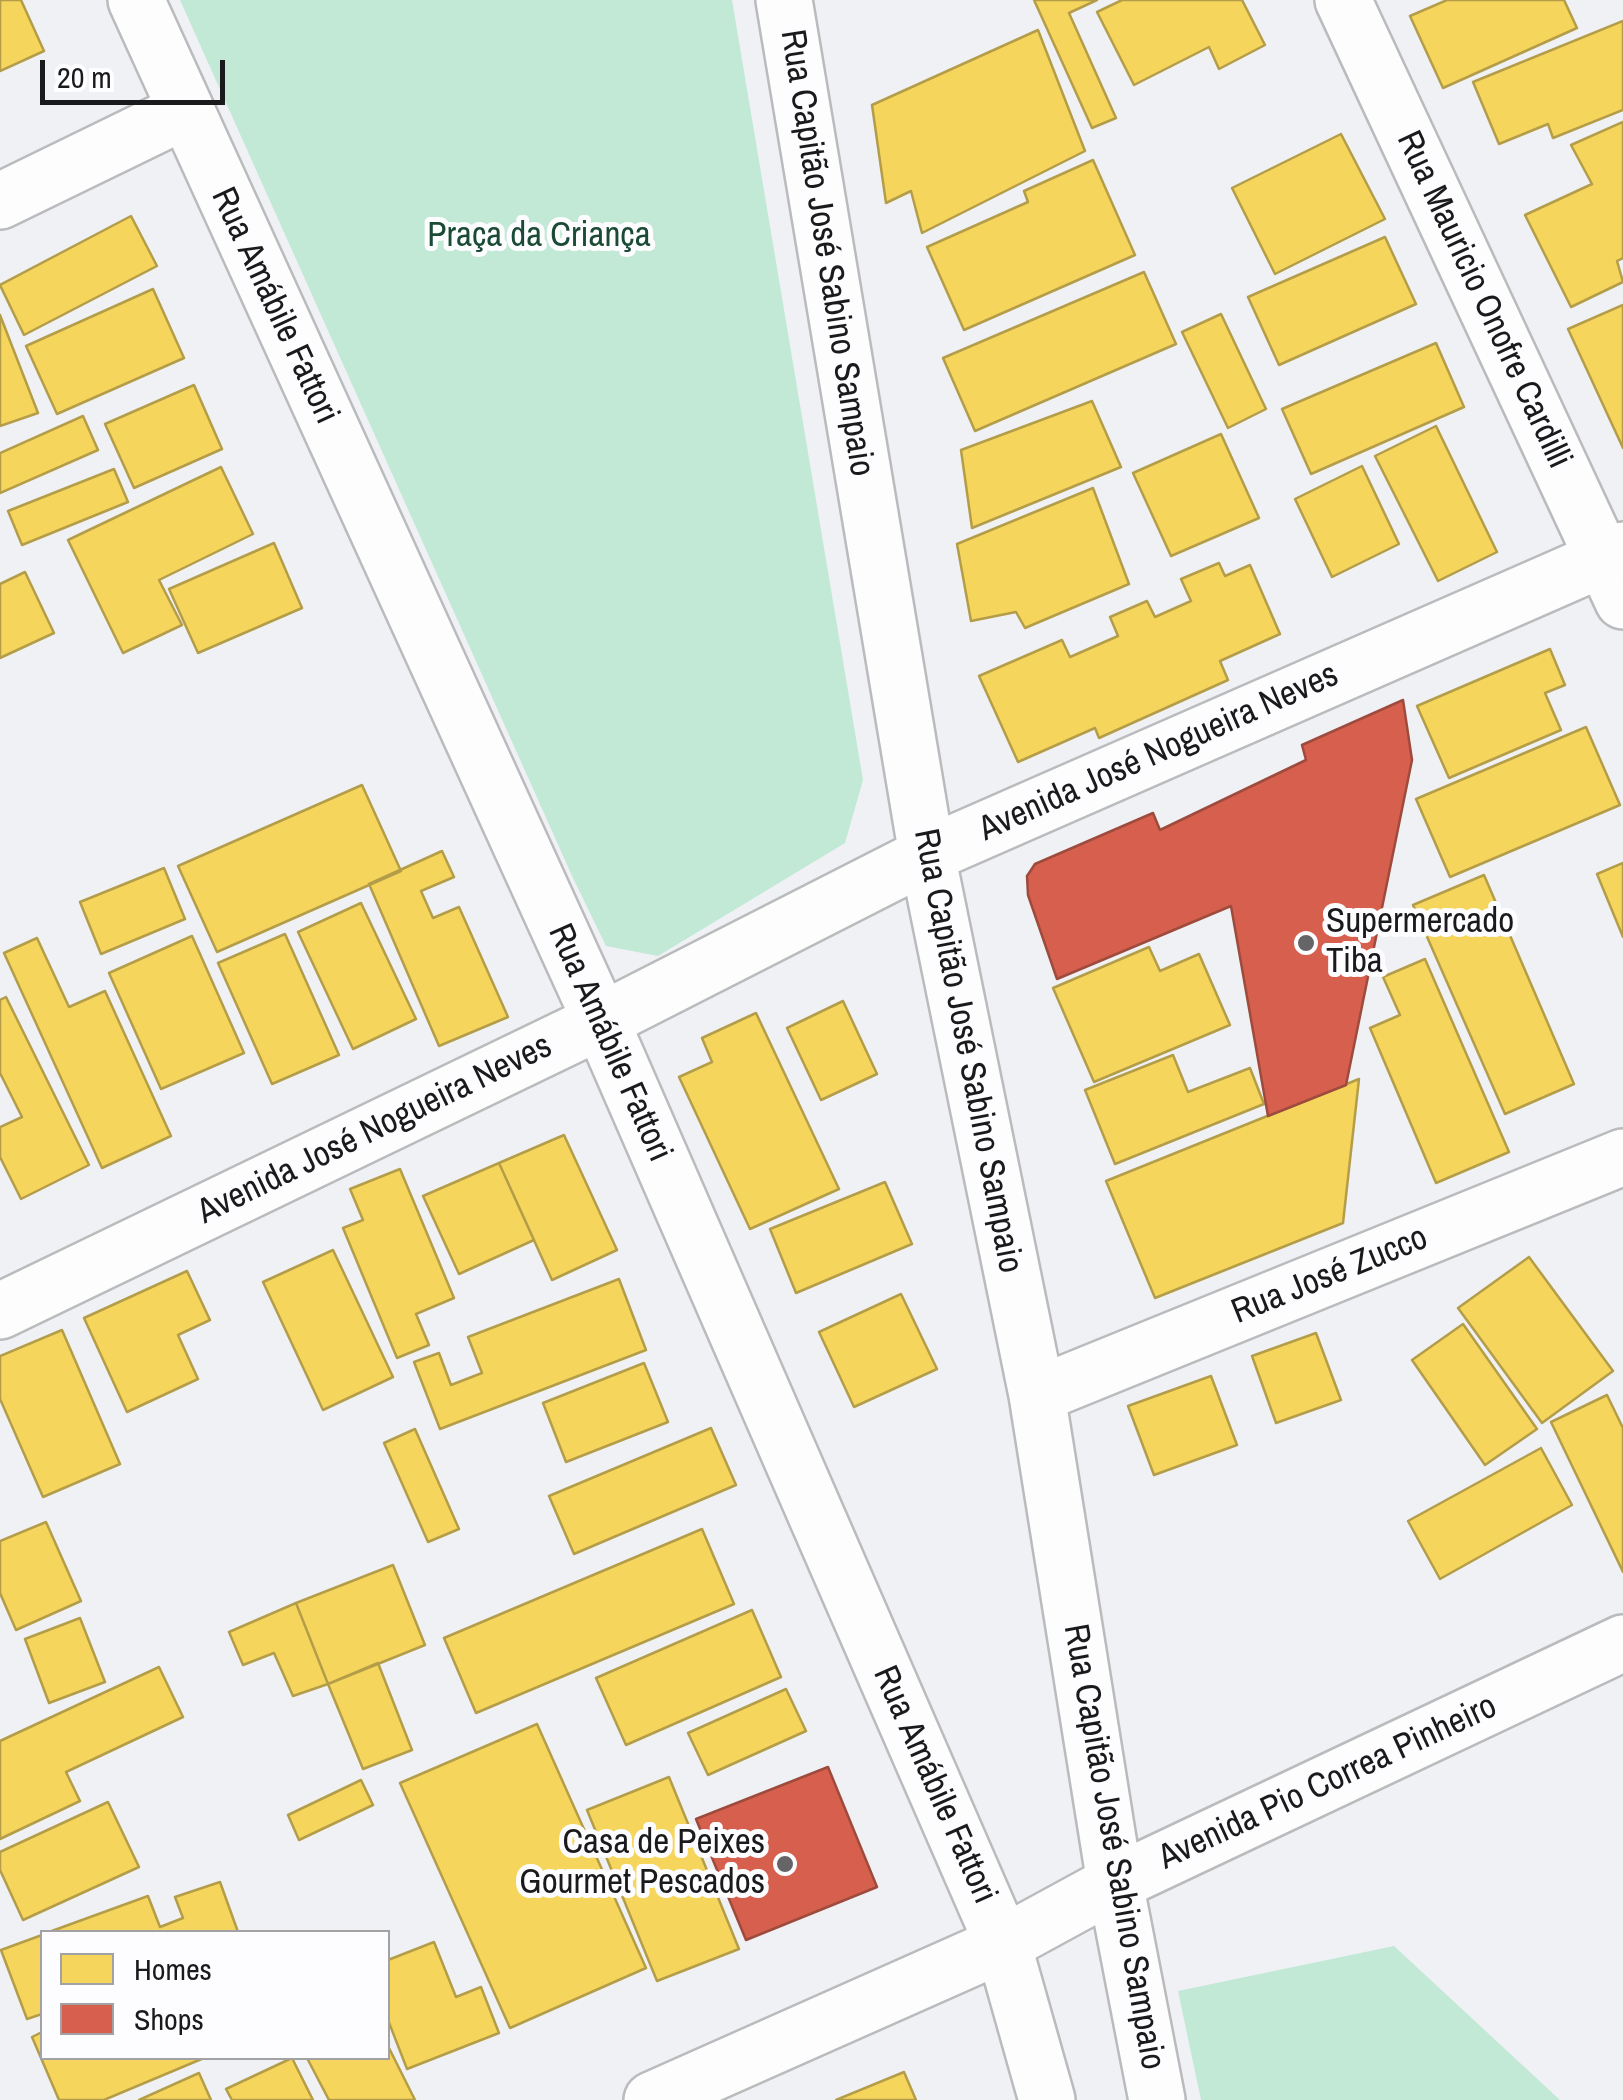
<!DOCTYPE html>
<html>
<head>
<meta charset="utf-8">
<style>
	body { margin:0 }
	#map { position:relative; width:1623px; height:2100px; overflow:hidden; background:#f0f1f5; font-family:"Archivo Narrow",sans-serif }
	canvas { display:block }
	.legend { position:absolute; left:40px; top:1930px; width:350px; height:130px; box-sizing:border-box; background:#fdfdff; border:2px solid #a2a2a4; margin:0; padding:12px 18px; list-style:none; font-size:30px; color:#1a1a1c }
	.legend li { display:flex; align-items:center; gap:20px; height:50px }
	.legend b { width:50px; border:2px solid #a2a2a4 }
	.scale { position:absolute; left:40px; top:60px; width:185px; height:45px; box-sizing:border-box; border:5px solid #1a1a1c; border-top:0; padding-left:12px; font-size:30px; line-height:35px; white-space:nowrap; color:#1a1a1c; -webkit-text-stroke:8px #fdfdff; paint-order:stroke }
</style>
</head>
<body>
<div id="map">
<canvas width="1623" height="2100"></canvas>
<ul class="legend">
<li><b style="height:28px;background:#f6d55c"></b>Homes</li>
<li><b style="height:28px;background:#d6604d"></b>Shops</li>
</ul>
<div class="scale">20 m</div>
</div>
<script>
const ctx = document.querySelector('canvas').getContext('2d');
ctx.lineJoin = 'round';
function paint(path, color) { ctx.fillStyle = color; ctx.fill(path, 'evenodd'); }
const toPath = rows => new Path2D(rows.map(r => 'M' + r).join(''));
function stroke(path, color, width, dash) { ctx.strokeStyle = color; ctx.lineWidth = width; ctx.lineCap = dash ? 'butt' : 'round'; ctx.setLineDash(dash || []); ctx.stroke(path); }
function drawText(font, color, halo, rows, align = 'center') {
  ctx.font = font + ' "Archivo Narrow",sans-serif'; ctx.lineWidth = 10; ctx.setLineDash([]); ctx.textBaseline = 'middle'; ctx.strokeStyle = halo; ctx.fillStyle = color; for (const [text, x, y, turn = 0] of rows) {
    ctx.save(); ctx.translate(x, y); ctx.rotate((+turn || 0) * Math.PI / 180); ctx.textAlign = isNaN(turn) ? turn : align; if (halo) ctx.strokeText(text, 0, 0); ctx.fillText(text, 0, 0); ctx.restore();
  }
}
const green = toPath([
	[180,0,732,0,863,780,845,843,658,956,606,946,573,878],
	[1394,1946,1560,2100,1201,2100,1178,1991]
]);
const homes = toPath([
	[0,0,21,0,44,51,0,71,0,0],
	[1034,0,1097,0,1069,13,1116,118,1092,128,1034,0],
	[1122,0,1242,0,1265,45,1219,69,1209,47,1134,85,1097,12,1122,0],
	[1447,0,1564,0,1577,28,1443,88,1410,16,1447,0],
	[1623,21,1623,110,1553,138,1548,124,1499,144,1473,82,1623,21],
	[1038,30,1085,151,922,233,911,191,886,203,872,105,1038,30],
	[1623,122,1623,258,1617,261,1623,282,1571,307,1525,215,1592,184,1571,145,1623,122],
	[1341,134,1385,219,1275,274,1232,188,1341,134],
	[1093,160,1135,255,964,330,927,247,1028,202,1024,191,1093,160],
	[131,216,157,266,24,335,0,285,131,216],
	[1385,237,1416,304,1279,365,1248,297,1385,237],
	[1144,272,1176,344,975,431,943,358,1144,272],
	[153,289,184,358,57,414,26,346,153,289],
	[1623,305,1623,448,1568,329,1623,305],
	[1221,314,1266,409,1228,428,1182,332,1221,314],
	[0,315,38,413,0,426,0,315],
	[1436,343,1464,407,1311,474,1282,409,1436,343],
	[194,385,222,449,134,488,105,424,194,385],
	[1092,401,1121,467,972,528,961,450,1092,401],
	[83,416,98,450,0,493,0,453,83,416],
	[1436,426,1497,552,1438,581,1375,456,1436,426],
	[1221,434,1259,518,1171,556,1133,473,1221,434],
	[1362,466,1399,544,1332,577,1295,499,1362,466],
	[221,467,253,534,159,580,182,625,123,653,68,540,221,467],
	[114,469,128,502,22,545,8,511,114,469],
	[1093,488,1129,584,1025,628,1016,612,971,621,957,544,1093,488],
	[274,543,302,608,198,653,169,589,274,543],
	[1219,563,1225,576,1250,565,1280,634,1220,661,1228,680,1099,738,1095,728,1018,762,979,676,1062,640,1070,657,1118,636,1110,617,1147,601,1155,617,1191,601,1181,579,1219,563],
	[25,572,54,633,0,658,0,584,25,572],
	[1550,649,1565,685,1545,693,1561,730,1449,778,1417,706,1550,649],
	[1586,727,1620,805,1450,877,1416,799,1586,727],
	[362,785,401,871,217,952,178,866,362,785],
	[442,851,454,877,421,891,433,918,459,907,508,1017,439,1046,369,884,442,851],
	[1623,863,1623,937,1597,874,1623,863],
	[164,868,185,919,101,954,80,902,164,868],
	[1484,875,1574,1084,1505,1114,1413,905,1484,875],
	[361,903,416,1019,353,1049,298,932,361,903],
	[285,934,339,1055,272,1084,218,963,285,934],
	[192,936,244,1053,161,1089,109,973,192,936],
	[37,938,69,1007,105,991,171,1136,102,1168,4,953,37,938],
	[1149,947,1160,971,1199,954,1230,1025,1094,1082,1053,988,1149,947],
	[1425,959,1509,1152,1436,1183,1370,1028,1400,1015,1383,977,1425,959],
	[6,997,89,1165,21,1199,0,1157,0,1127,22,1117,0,1073,0,1000,6,997],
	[843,1001,877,1074,821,1100,787,1028,843,1001],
	[756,1013,839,1189,750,1229,679,1077,712,1062,702,1038,756,1013],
	[1173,1055,1188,1092,1250,1068,1264,1104,1115,1164,1085,1090,1173,1055],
	[1359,1079,1343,1223,1155,1298,1106,1181,1359,1079],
	[564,1135,617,1250,552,1280,499,1163,564,1135],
	[499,1163,534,1240,459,1274,423,1196,499,1163],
	[400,1169,454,1298,416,1314,429,1345,397,1358,343,1228,363,1220,350,1189,400,1169],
	[885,1182,912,1244,796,1293,770,1229,885,1182],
	[333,1250,393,1377,323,1410,263,1282,333,1250],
	[1529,1257,1613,1371,1542,1423,1458,1308,1529,1257],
	[187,1271,210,1320,178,1335,198,1379,127,1412,84,1318,187,1271],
	[619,1279,646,1350,440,1429,414,1362,439,1353,451,1385,482,1373,468,1337,619,1279],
	[901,1294,937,1369,854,1407,819,1332,901,1294],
	[1463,1324,1537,1429,1485,1465,1412,1360,1463,1324],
	[62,1330,120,1464,43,1497,0,1399,0,1356,62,1330],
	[1316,1333,1341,1400,1276,1423,1252,1356,1316,1333],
	[644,1363,668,1422,566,1462,543,1403,644,1363],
	[1211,1376,1237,1445,1154,1475,1128,1406,1211,1376],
	[1607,1395,1623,1428,1623,1572,1551,1422,1607,1395],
	[711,1428,736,1485,574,1554,549,1496,711,1428],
	[415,1429,459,1529,428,1542,384,1443,415,1429],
	[1541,1448,1572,1505,1440,1579,1408,1521,1541,1448],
	[46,1522,81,1601,16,1630,0,1593,0,1541,46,1522],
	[702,1529,734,1604,476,1713,444,1638,702,1529],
	[393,1565,425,1645,328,1684,296,1603,393,1565],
	[296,1603,328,1684,293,1696,274,1653,243,1665,229,1632,296,1603],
	[752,1610,781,1677,626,1745,596,1678,752,1610],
	[80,1618,105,1682,49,1703,25,1639,80,1618],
	[378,1663,412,1750,363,1769,328,1684,378,1663],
	[159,1667,183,1717,66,1772,80,1801,0,1839,0,1741,159,1667],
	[786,1689,806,1731,708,1775,688,1733,786,1689],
	[537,1724,646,1968,510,2028,400,1783,537,1724],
	[669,1777,739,1949,657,1981,587,1810,669,1777],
	[361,1780,373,1805,299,1840,288,1815,361,1780],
	[108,1802,139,1867,23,1920,0,1870,0,1852,108,1802],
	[220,1882,238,1932,49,1932,148,1896,160,1927,183,1918,175,1897,220,1882],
	[42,1935,42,2014,27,2019,1,1950,42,1935],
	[434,1942,456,1997,481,1987,499,2033,407,2069,388,2020,388,1960,434,1942],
	[42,2032,42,2058,204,2058,104,2100,59,2100,32,2037,42,2032],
	[388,2046,415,2100,329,2100,307,2058,388,2058,388,2046],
	[292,2058,313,2100,232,2100,226,2089,292,2058],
	[904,2072,916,2100,836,2100,904,2072],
	[199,2073,211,2100,139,2100,199,2073]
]);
const shops = toPath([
	[1403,700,1412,760,1346,1085,1268,1116,1231,906,1057,979,1028,895,1027,876,1035,864,1153,813,1160,830,1306,760,1302,745,1403,700],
	[828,1767,877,1887,746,1940,696,1819,828,1767]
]);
const street = toPath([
	[136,0,601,1021,1003,1944,1047,2100],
	[784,0,927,855,1037,1395,1115,1883,1157,2100],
	[1343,0,1623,601],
	[0,201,185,111],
	[0,1311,601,1021,927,855,1623,550],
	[1037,1395,1623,1157],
	[652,2100,1003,1944,1115,1883,1623,1643]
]);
const markers = [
	[1306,943,10,"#656568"],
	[785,1864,10,"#656568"]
];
const parkNames = [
	["Praça da Criança",539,237]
];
const streetNames = [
	["Rua Capitão José Sabino Sampaio",826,253,81],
	["Rua Mauricio Onofre Cardilli",1483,300,65],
	["Rua Amábile Fattori",274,306,65],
	["Avenida José Nogueira Neves",1159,753,-24],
	["Rua Amábile Fattori",609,1043,66],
	["Rua Capitão José Sabino Sampaio",967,1051,79],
	["Avenida José Nogueira Neves",375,1130,-26],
	["Rua José Zucco",1330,1276,-22],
	["Avenida Pio Correa Pinheiro",1328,1783,-25],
	["Rua Amábile Fattori",934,1785,66],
	["Rua Capitão José Sabino Sampaio",1113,1847,80]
];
const poiNames = [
	["Supermercado",1326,923],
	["Tiba",1326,963],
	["Casa de Peixes",765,1844,"right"],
	["Gourmet Pescados",765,1884,"right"]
];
paint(green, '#c2e8d6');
paint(homes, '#f6d55c');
stroke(homes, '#b49d49', 2.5);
paint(shops, '#d6604d');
stroke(shops, '#9e4b3e', 2.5);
stroke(street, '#babbbd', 60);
stroke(street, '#fdfdfe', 55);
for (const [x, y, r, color] of markers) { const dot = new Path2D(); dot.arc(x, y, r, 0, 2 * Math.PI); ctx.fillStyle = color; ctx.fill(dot); stroke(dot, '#fdfdff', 4); }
drawText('35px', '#1b4a35', '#fdfdff', parkNames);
drawText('35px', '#1a1a1c', '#fdfdff', streetNames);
drawText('35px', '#1a1a1c', '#fdfdff', poiNames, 'left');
</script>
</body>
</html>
